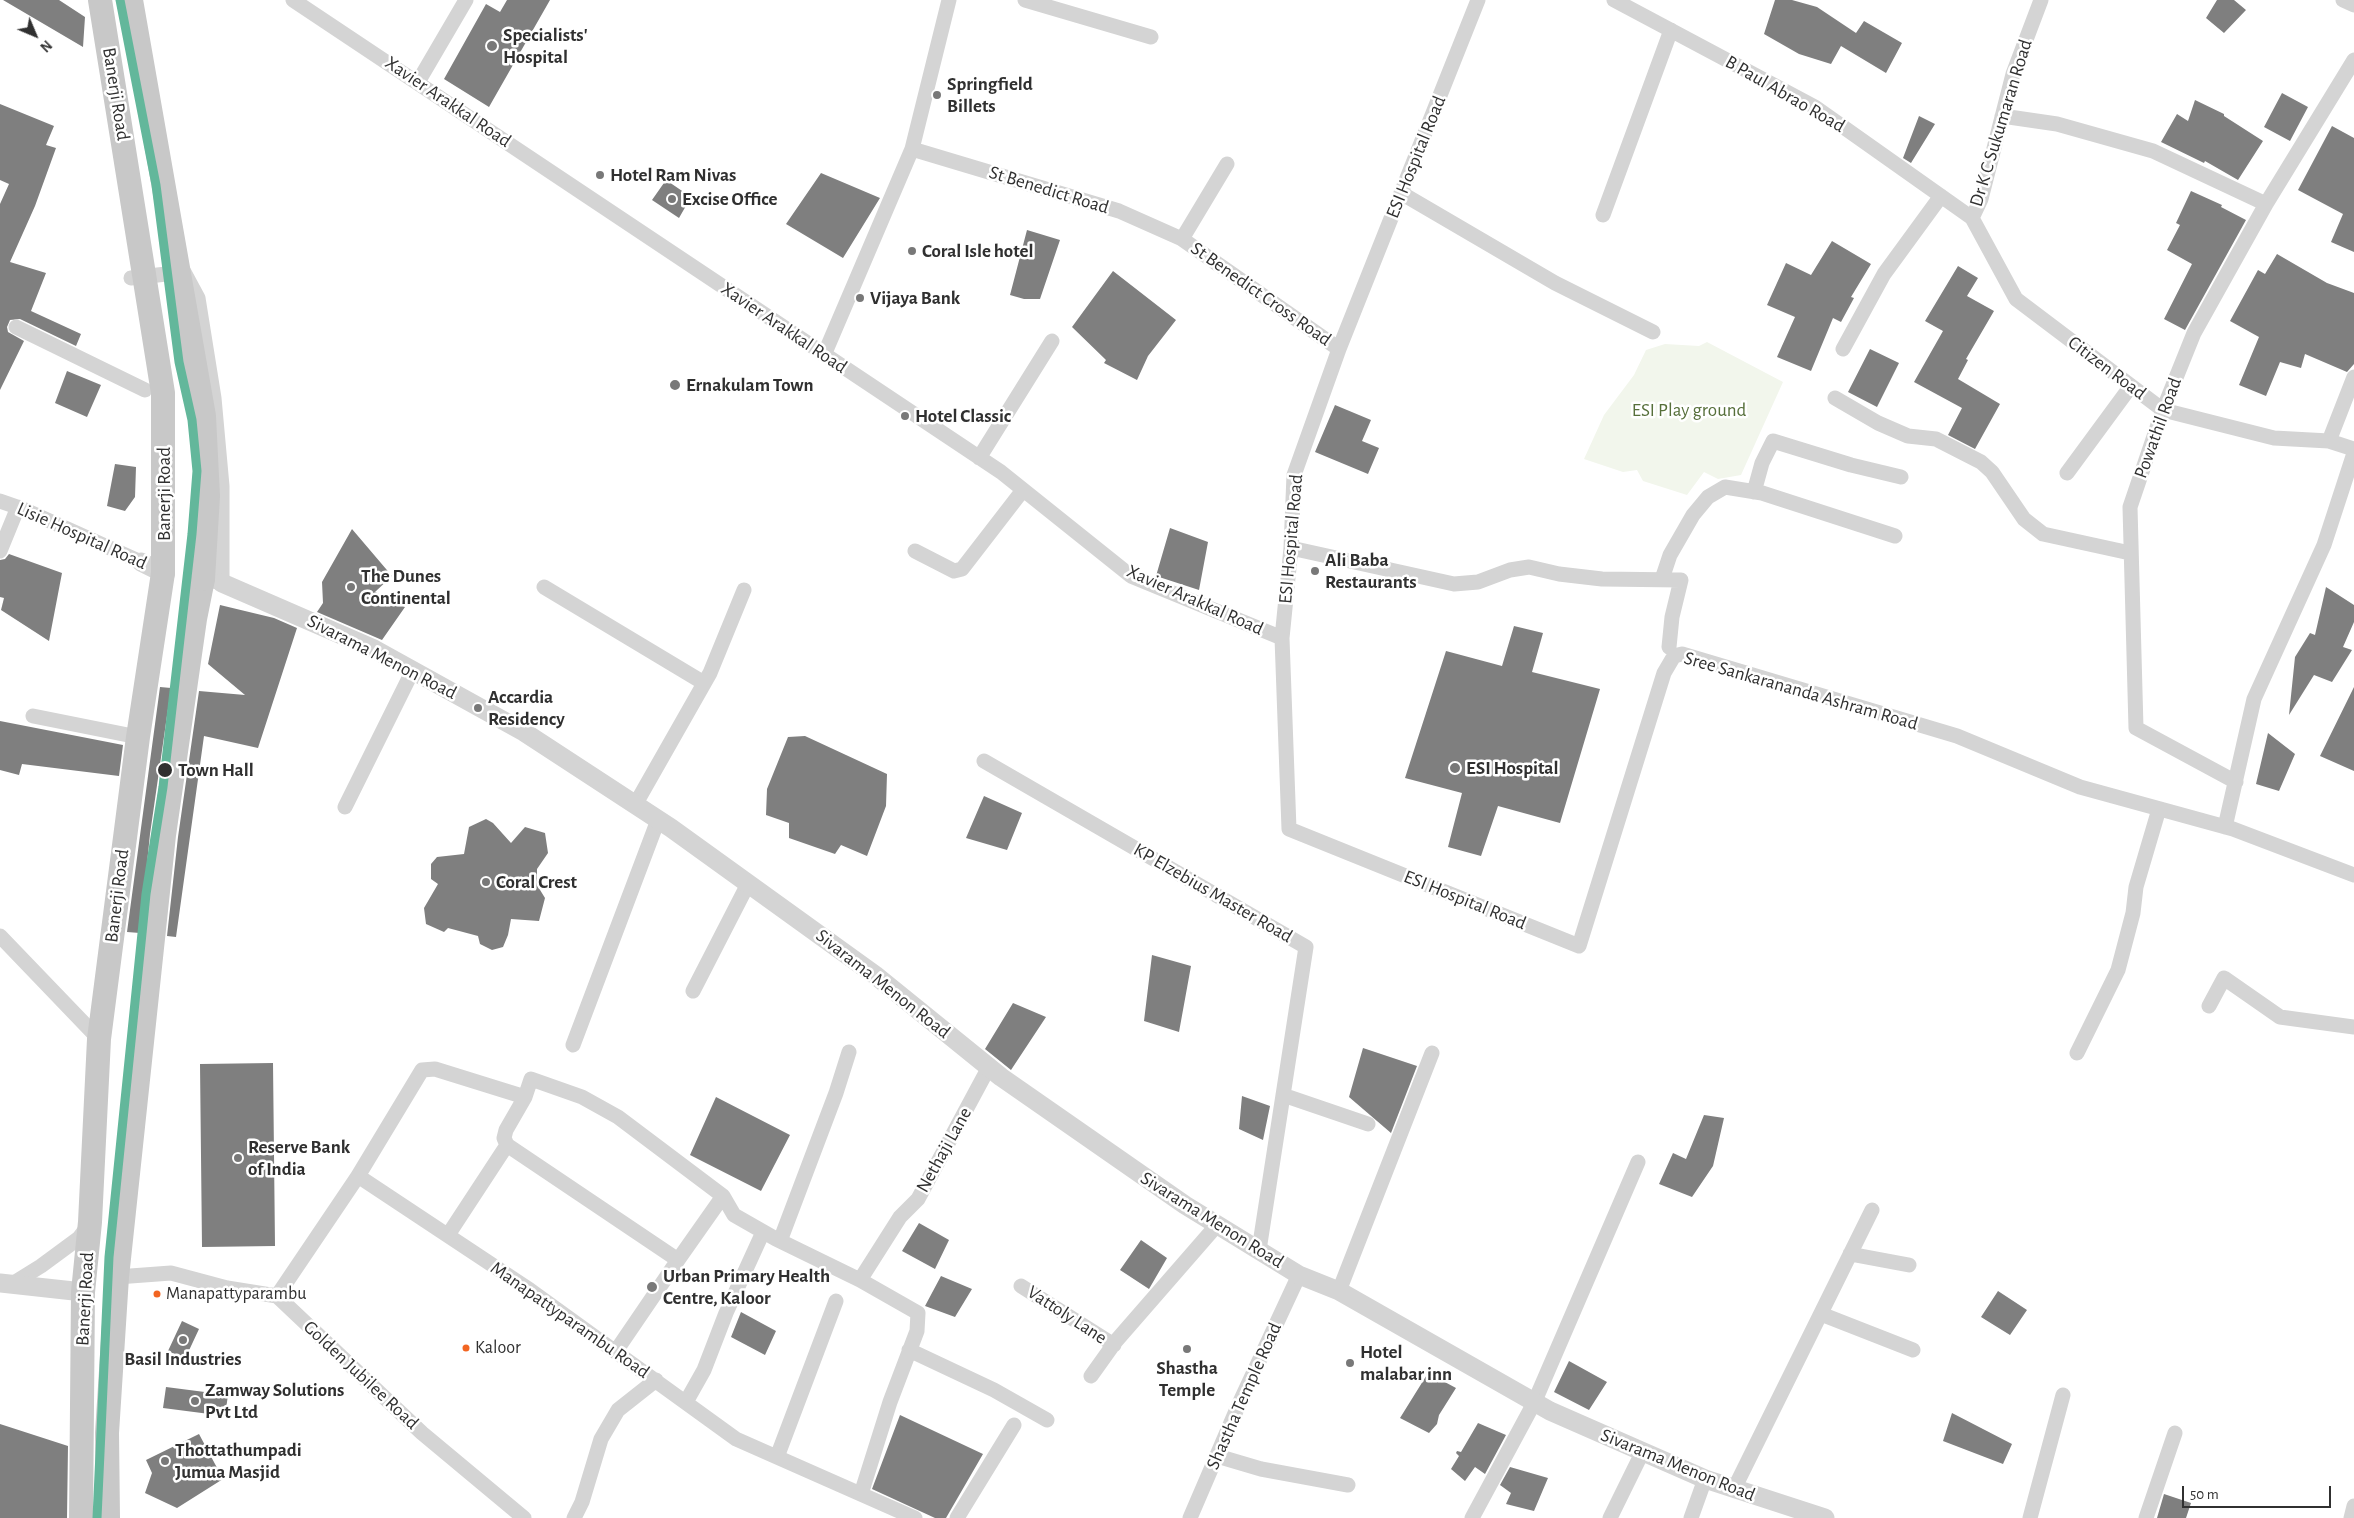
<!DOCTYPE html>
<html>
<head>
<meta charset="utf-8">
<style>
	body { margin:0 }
	#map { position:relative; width:2354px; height:1518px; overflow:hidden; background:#fff; font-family:"Alegreya Sans",sans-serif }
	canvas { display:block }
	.north { position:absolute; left:10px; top:10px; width:50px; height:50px; -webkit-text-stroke:4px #fff; paint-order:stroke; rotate:135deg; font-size:14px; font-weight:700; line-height:20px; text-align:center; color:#303030 }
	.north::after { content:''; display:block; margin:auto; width:18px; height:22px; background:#303030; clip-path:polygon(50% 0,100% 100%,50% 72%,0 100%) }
	.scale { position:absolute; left:2182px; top:1486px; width:149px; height:22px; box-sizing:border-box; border:2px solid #303030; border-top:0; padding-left:6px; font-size:15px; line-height:18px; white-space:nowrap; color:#303030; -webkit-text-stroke:4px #fff; paint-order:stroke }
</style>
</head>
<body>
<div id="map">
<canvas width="2354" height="1518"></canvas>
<div class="north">N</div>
<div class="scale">50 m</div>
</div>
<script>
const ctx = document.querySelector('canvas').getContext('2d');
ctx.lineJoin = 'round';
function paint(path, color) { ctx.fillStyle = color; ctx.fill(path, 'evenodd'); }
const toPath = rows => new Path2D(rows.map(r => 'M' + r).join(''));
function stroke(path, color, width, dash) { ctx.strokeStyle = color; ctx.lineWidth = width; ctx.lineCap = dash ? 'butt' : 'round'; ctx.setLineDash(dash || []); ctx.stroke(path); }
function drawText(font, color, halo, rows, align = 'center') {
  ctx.font = font + ' "Alegreya Sans",sans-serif'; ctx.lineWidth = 5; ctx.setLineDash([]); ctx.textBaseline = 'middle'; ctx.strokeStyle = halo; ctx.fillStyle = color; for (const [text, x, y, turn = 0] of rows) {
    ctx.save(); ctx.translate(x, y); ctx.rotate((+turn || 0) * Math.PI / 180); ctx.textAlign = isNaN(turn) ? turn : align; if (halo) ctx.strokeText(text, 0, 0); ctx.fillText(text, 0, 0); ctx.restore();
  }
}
const green = toPath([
	[1707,342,1783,382,1741,475,1718,479,1704,472,1687,495,1643,481,1637,470,1623,472,1584,459,1604,415,1634,375,1646,350,1665,344,1699,346]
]);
const building = toPath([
	[3,0,59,0,85,17,83,47],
	[507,0,550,0,489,107,444,79,486,4,500,12],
	[1775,0,1792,0,1817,7,1856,33,1864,21,1902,43,1886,73,1841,46,1831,64,1799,54,1764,34],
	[2217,0,2234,0,2246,10,2224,33,2206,18],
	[2282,93,2308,107,2290,141,2264,127],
	[2195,100,2224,114,2224,116,2263,141,2238,180,2205,161,2204,163,2161,142,2177,114,2188,121],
	[0,104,54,126,46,145,56,148,35,206,10,262,46,273,31,311,81,334,76,346,20,319,10,320,7,327,8,332,24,341,0,390,0,204,9,184,0,180],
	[1919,116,1935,124,1911,163,1903,158],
	[2332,126,2354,138,2354,252,2331,242,2343,214,2298,190],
	[821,173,880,198,843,258,786,224],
	[666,180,691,197,679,218,652,200],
	[2191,191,2222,205,2221,207,2246,220,2185,330,2164,319,2192,264,2167,250,2180,225,2176,223],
	[1027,230,1060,240,1040,299,1024,299,1010,295],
	[1832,241,1871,264,1851,297,1854,298,1841,322,1833,318,1811,371,1777,357,1795,317,1767,305,1786,263,1811,275],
	[2277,254,2327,283,2354,293,2354,364,2347,372,2305,354,2301,368,2280,362,2266,396,2239,385,2259,337,2230,321,2258,270,2265,274],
	[1958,266,1978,278,1967,296,1994,311,1966,359,1968,360,1958,379,2000,404,1975,449,1948,435,1962,408,1914,382,1943,331,1925,321],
	[1113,271,1176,320,1148,356,1137,380,1104,363,1106,360,1072,327],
	[1870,349,1899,363,1877,407,1848,392],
	[67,371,101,385,87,417,55,403],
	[1335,405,1371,420,1362,441,1379,448,1368,474,1315,452],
	[115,464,136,467,135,497,125,511,107,506],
	[1170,528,1208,542,1199,590,1156,576],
	[352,529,392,576,375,592,405,607,382,640,317,612,323,603,322,582],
	[9,554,62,573,49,641,1,610,4,598,0,597,0,560,5,559],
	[2326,587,2354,605,2354,622,2343,647,2352,650,2332,682,2314,675,2289,715,2295,657,2310,633,2315,635],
	[220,605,274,618,297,628,258,748,204,736,176,937,167,936,178,837,199,691,245,695,208,664],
	[1514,626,1543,633,1532,672,1600,689,1560,823,1498,806,1481,856,1448,847,1462,793,1405,778,1446,651,1502,666],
	[160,687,171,688,150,834,140,933,127,932],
	[2354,687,2354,771,2320,756],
	[0,721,123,745,119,776,22,764,19,775,0,770],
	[2268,733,2295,754,2279,791,2256,784],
	[805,736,887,774,886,806,867,856,841,845,835,854,789,838,789,823,766,815,767,789,788,737],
	[984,796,1022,813,1007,850,966,838],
	[486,819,493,823,511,843,525,827,545,833,548,853,537,869,537,885,545,898,539,921,511,919,508,935,503,947,492,950,480,944,478,936,448,928,444,932,426,924,424,908,438,884,431,879,431,864,437,857,464,854,469,827],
	[1152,955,1191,966,1179,1032,1144,1021],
	[1013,1003,1046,1017,1011,1070,985,1049],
	[1363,1048,1417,1066,1391,1133,1349,1097],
	[273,1063,275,1246,202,1247,200,1064],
	[1242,1096,1270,1106,1263,1140,1239,1129],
	[716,1097,790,1135,761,1191,690,1155],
	[1704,1115,1724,1118,1713,1166,1692,1197,1659,1184,1673,1153,1686,1159],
	[919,1223,949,1240,935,1269,902,1251],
	[1141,1240,1167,1258,1149,1289,1120,1270],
	[941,1276,972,1289,955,1317,925,1306],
	[1998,1291,2027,1310,2010,1335,1981,1317],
	[741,1312,776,1331,765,1355,731,1337],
	[182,1321,199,1329,185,1359,168,1351],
	[1569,1361,1607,1382,1589,1410,1554,1392],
	[1428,1373,1456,1388,1439,1415,1437,1424,1429,1433,1400,1418],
	[166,1387,228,1395,225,1416,163,1408],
	[1952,1413,2012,1444,2003,1464,1943,1441],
	[900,1415,983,1454,946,1518,935,1518,872,1489],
	[1478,1423,1506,1435,1485,1474,1475,1467,1465,1481,1451,1469,1459,1456,1456,1453,1457,1451,1461,1452],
	[0,1424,68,1446,67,1518,0,1518],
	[199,1434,223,1479,177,1508,145,1493,152,1473,146,1460],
	[1510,1467,1548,1478,1534,1511,1506,1504,1511,1493,1500,1485],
	[2164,1494,2191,1503,2186,1518,2157,1518]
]);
const minor = toPath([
	[293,0,1001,472,1131,576,1282,638],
	[1025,0,1151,37],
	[1478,0,1339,349,1294,475,1291,548,1282,638,1289,829,1579,946,1664,673,1674,656,1682,654,1957,736,2080,787,2233,829,2354,875],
	[1614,0,1815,107,1972,218,2016,299,2163,410,2274,438,2329,441,2354,449],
	[2343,0,2354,5],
	[418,82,466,0],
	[2002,116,2057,124,2153,151,2266,204],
	[912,149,1119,211,1182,239,1339,349],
	[1401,193,1555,283,1653,332],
	[1603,215,1671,30],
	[1972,218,1981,199,2013,74,2041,0],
	[1182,239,1227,164],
	[131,278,184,272,198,298,214,398,222,486,222,583,212,581],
	[16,327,145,390],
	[1843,349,1884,274,1941,196],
	[824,355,912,149,949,0],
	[1835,398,1878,423,1908,436,1936,439,1981,462,1992,472,2024,519,2043,534,2130,553],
	[2329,441,2354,377],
	[979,458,1052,341],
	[2067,473,2131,386],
	[1754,492,1762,463,1773,441,1851,465,1901,477],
	[0,501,23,509,141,562],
	[1291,548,1454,584,1478,582,1510,570,1529,567,1559,574,1602,579,1681,580,1672,617,1669,647],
	[0,551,18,507],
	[915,551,954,571,962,569,1023,490],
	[1662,579,1670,555,1693,515,1708,497,1725,487,1762,493,1895,536],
	[544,587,704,683],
	[33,716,138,737],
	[984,761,1306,947,1259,1250],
	[2236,782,2136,728,2130,507,2163,410,2194,333,2266,204,2354,60],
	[635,805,710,673,744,590],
	[345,807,413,670],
	[2225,827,2254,699,2324,545,2354,453],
	[0,936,99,1039],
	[693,991,748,884],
	[2209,1006,2224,978,2280,1017,2354,1027],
	[573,1045,658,820],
	[2077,1053,2118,970,2133,913,2136,887,2159,809],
	[1283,1095,1368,1124],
	[358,1176,422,1070,435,1069,525,1097],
	[723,1196,734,1215,776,1239,860,1280,918,1313,917,1331,890,1402,861,1494],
	[448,1235,507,1145],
	[780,1241,836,1093,849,1052],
	[1850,1254,1909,1265],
	[117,1277,171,1273,227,1288,277,1296,422,1433,524,1518],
	[860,1280,900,1217,918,1199,989,1067],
	[12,1284,41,1266,79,1238,88,1226],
	[1021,1286,1114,1345],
	[1339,1291,1432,1053],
	[277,1296,358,1176,530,1290,736,1439,915,1518],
	[1821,1314,1913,1350],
	[909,1350,994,1390,1047,1420],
	[616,1351,678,1260,507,1145,504,1138,506,1130,525,1097,531,1079,582,1097,618,1117,723,1196,678,1260],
	[1091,1376,1116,1341,1217,1225],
	[686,1402,704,1370,726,1313,763,1232],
	[1217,1456,1261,1469,1348,1485],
	[777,1457,836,1301],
	[1734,1489,1872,1210],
	[574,1518,582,1502,601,1439,618,1410,656,1380],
	[957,1518,1014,1425],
	[1190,1518,1239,1404,1299,1275],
	[1472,1518,1534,1403,1638,1162],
	[1610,1518,1642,1453],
	[1691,1518,1705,1479],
	[2030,1518,2063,1395],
	[2146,1518,2175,1433],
	[2351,1518,2354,1506]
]);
const tertiary = toPath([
	[141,562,163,573],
	[222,583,374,649,524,732,671,828,875,975,1001,1077,1185,1205,1299,1275,1339,1291,1550,1411,1705,1479,1825,1518],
	[0,1283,83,1292]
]);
const primary = toPath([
	[81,1518,83,1292,90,1222,99,1039,138,737,163,573],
	[108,1518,107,1433,117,1277,164,835,195,619,203,579]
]);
const primaryBridge = toPath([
	[100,0,163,393,163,573],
	[131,0,204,416,208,496,203,579]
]);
const metro1 = toPath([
	[97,1518,109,1257,146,894,163,787,192,534,197,471,192,420,179,362,156,185,120,0]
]);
const markers = [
	[492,46,6,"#787878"],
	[937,95,5,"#787878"],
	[600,175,5,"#787878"],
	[672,199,5,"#787878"],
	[912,251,5,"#787878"],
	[860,298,5,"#787878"],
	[675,385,6,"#787878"],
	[905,416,5,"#787878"],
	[1315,571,5,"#787878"],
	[351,587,5,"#787878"],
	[478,708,5,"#787878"],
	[1455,768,6,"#787878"],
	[165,770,8,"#303030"],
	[486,882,5,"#787878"],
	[238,1158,5,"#787878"],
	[652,1287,6,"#787878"],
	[157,1294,4.5,"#f26522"],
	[183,1340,5,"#787878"],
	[466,1348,4.5,"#f26522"],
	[1187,1349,5,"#787878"],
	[1350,1363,5,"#787878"],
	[195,1401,5,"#787878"],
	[165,1461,5,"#787878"]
];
const busNames = [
	["Manapattyparambu",166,1294],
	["Kaloor",475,1348]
];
const poiNames = [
	["Specialists'",503,35],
	["Hospital",503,57],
	["Springfield",947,84],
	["Billets",947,106],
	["Hotel Ram Nivas",610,175],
	["Excise Office",682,199],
	["Coral Isle hotel",922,251],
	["Vijaya Bank",870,298],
	["Ernakulam Town",686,385],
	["Hotel Classic",915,416],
	["Ali Baba",1325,560],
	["Restaurants",1325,582],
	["The Dunes",361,576],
	["Continental",361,598],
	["Accardia",488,697],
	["Residency",488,719],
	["ESI Hospital",1466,768],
	["Coral Crest",496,882],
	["Reserve Bank",248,1147],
	["of India",248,1169],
	["Urban Primary Health",663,1276],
	["Centre, Kaloor",663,1298],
	["Hotel",1360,1352],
	["malabar inn",1360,1374],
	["Basil Industries",183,1359,"center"],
	["Shastha",1187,1368,"center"],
	["Temple",1187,1390,"center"],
	["Zamway Solutions",205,1390],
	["Pvt Ltd",205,1412],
	["Thottathumpadi",175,1450],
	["Jumua Masjid",175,1472]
];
const streetNames = [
	["Banerji Road",116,94,81],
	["B Paul Abrao Road",1785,94,30],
	["Xavier Arakkal Road",448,102,34],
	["Dr K C Sukumaran Road",2001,123,-73],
	["ESI Hospital Road",1416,157,-68],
	["St Benedict Road",1049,190,17],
	["St Benedict Cross Road",1261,294,35],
	["Xavier Arakkal Road",784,328,34],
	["Citizen Road",2107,368,37],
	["Powathil Road",2158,428,-70],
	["Banerji Road",164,494,-90],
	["Lisie Hospital Road",82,536,24],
	["ESI Hospital Road",1291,539,-85],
	["Xavier Arakkal Road",1195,600,24],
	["Sivarama Menon Road",382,657,27],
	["Sree Sankarananda Ashram Road",1801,691,16],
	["KP Elzebius Master Road",1213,893,30],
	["Banerji Road",117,896,-83],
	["ESI Hospital Road",1465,900,22],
	["Sivarama Menon Road",883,984,38],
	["Nethaji Lane",944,1150,-61],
	["Sivarama Menon Road",1212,1220,32],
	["Banerji Road",85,1299,-87],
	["Vattoly Lane",1067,1315,33],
	["Manapattyparambu Road",570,1320,35],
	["Golden Jubilee Road",361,1375,43],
	["Shastha Temple Road",1244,1396,-66],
	["Sivarama Menon Road",1678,1465,22]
];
const parkNames = [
	["ESI Play ground",1689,410]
];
const stopNames = [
	["Town Hall",178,770]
];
paint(green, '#f2f6ec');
paint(building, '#7f7f7f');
stroke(minor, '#d4d4d4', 15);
stroke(tertiary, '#d4d4d4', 19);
stroke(primary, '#c8c8c8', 24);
stroke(primaryBridge, '#c8c8c8', 24);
stroke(metro1, '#63b79b', 9);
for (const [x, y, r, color] of markers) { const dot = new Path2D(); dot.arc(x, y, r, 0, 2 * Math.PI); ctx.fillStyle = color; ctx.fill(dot); stroke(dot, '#fff', 2); }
drawText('18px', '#303030', '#fff', busNames, 'left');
drawText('bold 19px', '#303030', '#fff', poiNames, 'left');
drawText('19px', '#303030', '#fff', streetNames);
drawText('19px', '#566f3a', '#fff', parkNames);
drawText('bold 19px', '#303030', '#fff', stopNames, 'left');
</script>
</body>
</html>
